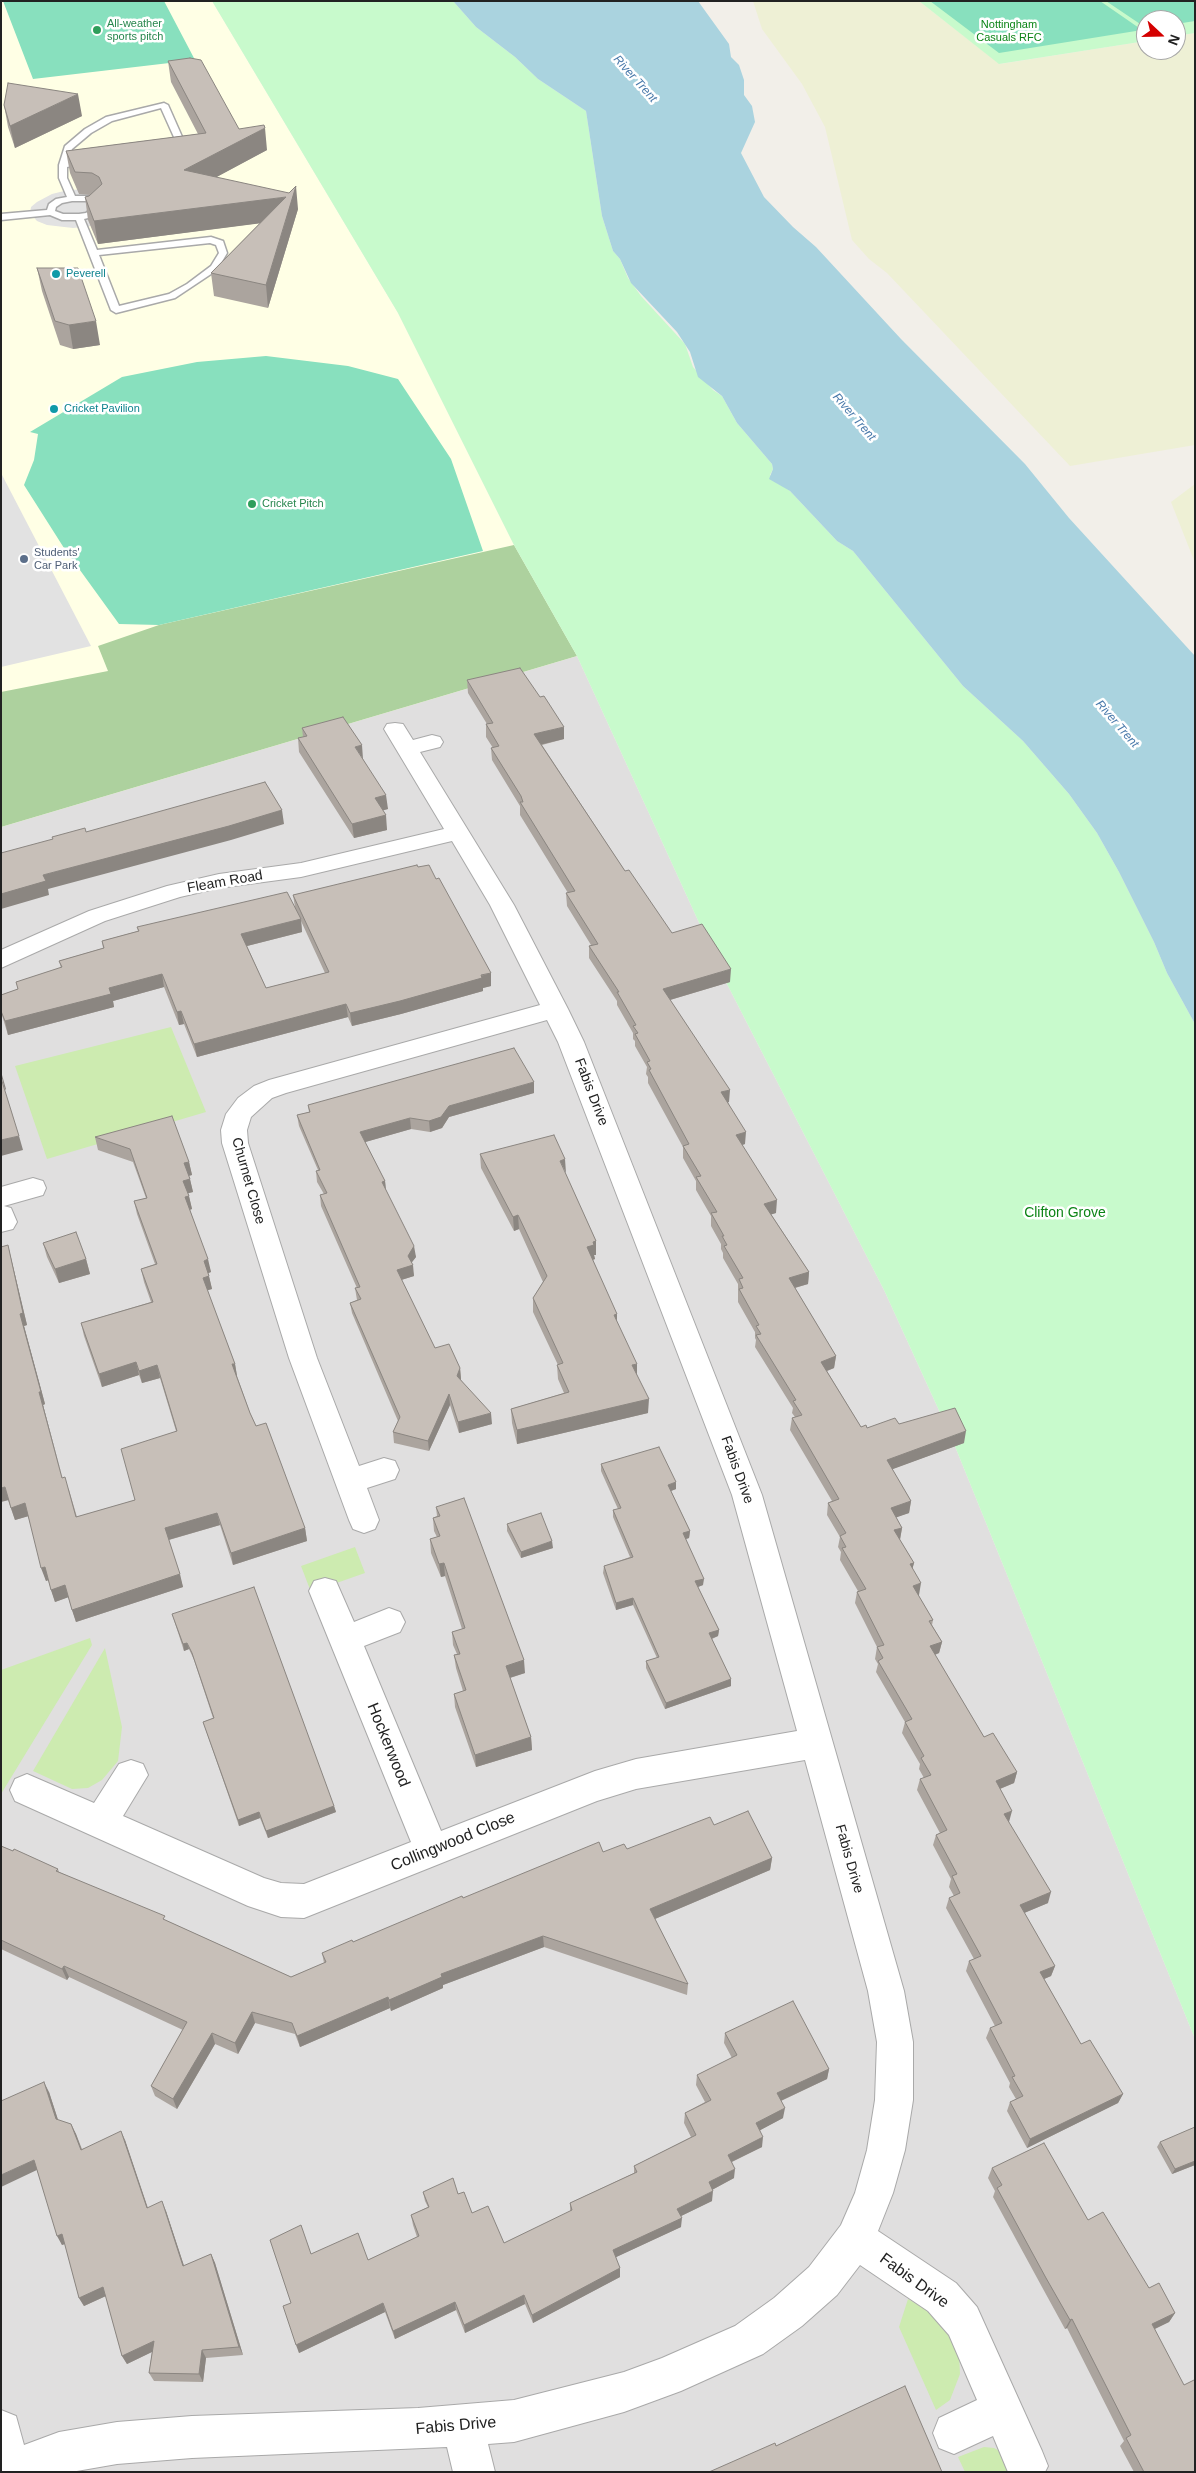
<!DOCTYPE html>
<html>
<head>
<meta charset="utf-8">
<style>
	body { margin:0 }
	#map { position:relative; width:1196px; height:2473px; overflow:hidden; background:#f2efe9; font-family:Arial,sans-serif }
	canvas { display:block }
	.frame { position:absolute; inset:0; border:2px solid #222; pointer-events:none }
	.north { position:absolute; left:1136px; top:10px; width:50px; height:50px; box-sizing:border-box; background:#fff; border:1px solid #a7a7a7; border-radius:50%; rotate:111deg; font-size:14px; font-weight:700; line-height:20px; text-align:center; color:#222 }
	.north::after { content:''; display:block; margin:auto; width:18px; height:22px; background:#d40000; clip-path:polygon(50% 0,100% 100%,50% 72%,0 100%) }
</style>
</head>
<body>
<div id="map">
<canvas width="1196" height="2473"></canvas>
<div class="frame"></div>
<div class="north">N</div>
</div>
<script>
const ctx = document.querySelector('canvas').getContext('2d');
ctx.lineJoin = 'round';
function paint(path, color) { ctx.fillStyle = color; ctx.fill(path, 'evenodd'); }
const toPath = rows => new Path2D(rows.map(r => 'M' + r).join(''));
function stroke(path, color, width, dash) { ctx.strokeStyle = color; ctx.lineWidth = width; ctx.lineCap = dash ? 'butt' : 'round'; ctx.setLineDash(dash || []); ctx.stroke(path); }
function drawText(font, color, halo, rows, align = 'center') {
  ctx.font = font + ' Arial,sans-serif'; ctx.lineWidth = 5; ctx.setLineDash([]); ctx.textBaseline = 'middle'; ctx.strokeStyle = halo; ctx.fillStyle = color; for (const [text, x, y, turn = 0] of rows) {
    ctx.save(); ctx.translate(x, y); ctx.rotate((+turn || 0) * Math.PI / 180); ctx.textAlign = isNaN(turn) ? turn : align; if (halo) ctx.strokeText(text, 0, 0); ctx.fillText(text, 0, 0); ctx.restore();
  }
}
const residential = toPath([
	[577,656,728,986,884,1290,952,1439,1195,2039,1195,2472,1,2472,1,827]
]);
const education = toPath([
	[1,1,212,1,398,313,514,545,577,656,1,827]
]);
const farmland = toPath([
	[753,1,919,1,1000,64,1146,41,1146,50,1176,50,1176,36,1195,33,1195,445,1070,466,887,273,869,259,852,240,825,127,802,84,762,29],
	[1195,484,1195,563,1171,502]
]);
const grass = toPath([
	[171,1027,206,1112,47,1159,15,1066],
	[355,1547,365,1573,311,1592,301,1566],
	[90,1638,92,1645,1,1794,1,1670],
	[105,1648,122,1727,118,1761,102,1780,88,1788,72,1789,33,1771],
	[908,2299,934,2314,950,2332,959,2353,960,2374,950,2400,936,2410,899,2327],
	[984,2447,994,2448,1007,2455,1021,2472,965,2472,958,2457]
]);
const forest = toPath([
	[514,545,577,656,1,827,1,692,108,671,98,646,159,625]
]);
const park = toPath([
	[212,1,453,1,476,27,515,57,538,79,586,111,602,216,613,251,620,259,628,278,641,296,685,344,693,367,713,390,722,396,737,423,772,464,773,469,770,475,790,491,837,541,853,551,963,686,1023,741,1069,794,1097,833,1119,872,1154,942,1167,973,1195,1024,1195,2039,952,1439,884,1290,728,986,577,656,514,545,398,313],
	[919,1,1195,1,1195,33,1176,36,1176,20,1146,20,1146,41,999,64]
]);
const pitch = toPath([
	[3,1,164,1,195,60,33,79],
	[930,1,1100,1,1142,30,999,53],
	[1106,1,1195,1,1195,21,1176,24,1176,20,1146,20,1146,28],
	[266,356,348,366,398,379,451,459,483,551,159,625,119,624,64,548,24,485,34,460,38,434,30,432,122,377,197,362]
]);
const parking = toPath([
	[91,189,91,226,73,228,47,225,37,221,30,213,31,207,37,202,52,194,68,190],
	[1,473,91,646,1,667]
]);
const water = toPath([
	[453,1,698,1,729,44,731,57,739,65,744,80,744,95,752,106,755,122,741,153,764,197,793,227,816,247,901,339,1025,464,1069,518,1195,656,1195,1024,1167,973,1154,942,1119,872,1097,833,1069,794,1023,741,963,686,853,551,837,541,790,491,769,479,773,469,772,464,737,423,722,396,698,377,690,352,677,332,631,283,620,259,613,251,602,216,586,111,538,79,515,57,476,27]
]);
const lane = toPath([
	[164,103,168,105,187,148,186,150,176,151,172,149,178,146,161,108,112,121,91,133,72,149,68,162,89,159,93,161,67,167,67,178,75,196,92,196,102,202,103,209,92,217,84,219,97,250,211,237,223,241,227,253,217,270,175,298,116,313,111,310,76,220,62,220,50,215,1,220,1,214,47,210,49,204,56,199,67,197,59,178,59,165,65,146,85,129,106,117,164,103],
	[72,201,90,201,95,206,86,213,79,214,63,214,55,211,56,207,62,203,72,201],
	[210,243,216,245,219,253,211,266,187,284,169,294,119,306,99,255,210,243]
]);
const street = toPath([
	[395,723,403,724,413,740,432,735,440,737,443,742,440,747,420,752,514,905,568,1009,584,1042,762,1495,904,1991,913,2042,913,2100,905,2150,893,2193,878,2231,956,2283,977,2307,1042,2451,1048,2466,1045,2472,1008,2472,993,2436,954,2454,939,2448,933,2433,939,2418,977,2400,949,2335,928,2311,860,2265,837,2295,802,2326,763,2354,681,2391,624,2412,514,2442,488,2444,495,2472,453,2472,447,2447,192,2458,117,2464,71,2472,1,2472,1,2410,16,2416,24,2445,59,2432,117,2422,192,2416,418,2408,514,2400,624,2372,662,2358,735,2326,774,2298,809,2267,841,2225,855,2193,867,2150,875,2100,877,2042,868,1991,805,1760,636,1789,597,1801,304,1918,281,1917,248,1906,15,1801,10,1790,15,1779,27,1774,94,1803,119,1764,131,1760,143,1764,148,1775,123,1816,264,1878,281,1883,304,1884,411,1842,309,1591,314,1581,325,1578,336,1581,354,1622,389,1608,400,1612,405,1622,400,1632,364,1646,441,1831,595,1771,636,1759,797,1731,732,1495,558,1042,547,1020,286,1093,272,1098,251,1117,247,1130,248,1143,317,1358,359,1466,384,1458,395,1461,399,1470,395,1479,367,1488,379,1520,375,1529,364,1533,353,1529,349,1520,289,1358,222,1143,221,1130,226,1114,238,1098,254,1086,269,1080,540,1005,490,905,452,841,301,877,219,888,180,897,105,921,1,968,1,950,89,911,167,886,219,874,301,863,444,829,384,729,387,724,395,723],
	[33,1178,43,1181,46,1188,43,1195,4,1206,11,1208,17,1222,13,1229,1,1232,1,1187,33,1178]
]);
const wall = toPath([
	[168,61,239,129,267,150,216,177,298,209,268,308,214,296,211,273,260,223,98,244,88,220,85,197,90,195,79,194,70,173,66,151,198,134,171,82],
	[4,105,82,116,15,148,8,127],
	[37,268,100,345,73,349,60,345,42,291],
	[467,680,564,739,542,745,625,871,672,933,730,982,670,1000,729,1102,728,1102,745,1144,742,1145,776,1213,771,1214,809,1272,808,1284,795,1288,836,1356,834,1368,827,1371,861,1427,867,1428,899,1424,964,1443,892,1469,911,1501,909,1513,896,1517,902,1528,900,1540,914,1563,912,1569,918,1595,933,1620,932,1625,942,1642,939,1653,935,1655,984,1737,1017,1772,1014,1783,1000,1789,1009,1822,1048,1903,1024,1913,1055,1966,1051,1976,1044,1979,1081,2044,1123,2094,1118,2103,1027,2148,1007,2111,1010,2102,1016,2099,1009,2087,1010,2083,986,2038,990,2028,995,2026,966,1971,969,1961,974,1959,946,1908,949,1898,954,1896,949,1887,951,1879,933,1845,936,1835,940,1833,917,1790,920,1779,924,1778,919,1769,920,1764,902,1733,905,1722,876,1672,878,1664,875,1659,877,1647,855,1603,857,1592,858,1591,840,1560,841,1552,838,1547,840,1537,827,1515,828,1503,832,1501,790,1430,792,1418,795,1417,792,1413,793,1408,755,1347,756,1340,755,1338,755,1332,738,1302,738,1284,723,1258,723,1253,721,1249,721,1244,711,1226,711,1216,696,1190,696,1181,683,1158,683,1147,648,1083,648,1077,646,1074,647,1067,635,1046,635,1041,633,1039,633,1033,617,1005,617,1001,589,958,589,946,591,945,567,906,566,893,568,893,520,815,520,806,492,760,491,748,493,748,486,737,486,724,487,724,468,693],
	[302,728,363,759,388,809,383,810,387,830,354,838,299,752,298,738,303,737],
	[418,867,491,973,491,986,483,988,483,991,401,1014,352,1026,348,1017,197,1057,184,1024,179,1025,164,987,113,1001,114,1007,8,1035,1,1012,1,995,18,989,16,982,61,968,59,961,103,948,102,941,138,931,137,927,295,907,293,895],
	[301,921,325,973,266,988,247,946,302,932],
	[534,1093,449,1117,442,1128,430,1132,411,1129,365,1142,385,1181,386,1190,416,1257,411,1263,414,1276,401,1280,435,1348,460,1368,461,1380,492,1424,459,1433,450,1405,429,1451,394,1443,393,1432,398,1421,352,1313,350,1303,357,1300,355,1288,357,1288,321,1206,320,1195,324,1194,317,1182,316,1171,318,1170,299,1126,297,1115,309,1112,308,1105],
	[95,1137,189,1162,192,1175,189,1176,193,1192,188,1193,192,1209,190,1210,211,1272,208,1273,212,1289,207,1290,235,1364,237,1376,250,1413,305,1528,307,1541,233,1565,220,1525,169,1540,183,1587,76,1622,68,1597,55,1602,48,1580,46,1581,28,1516,15,1520,8,1500,11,1258,27,1325,24,1326,45,1404,43,1405,62,1478,69,1490,77,1517,135,1500,176,1431,160,1378,142,1383,139,1375,102,1387,84,1336,81,1323,151,1302,144,1282,141,1269,155,1264,137,1214,134,1201,146,1198,133,1162,98,1150],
	[480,1154,565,1173,596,1241,596,1255,594,1255,595,1259,593,1260,637,1375,648,1413,517,1444,512,1423,511,1409,564,1393,558,1379,557,1365,558,1365,533,1312,533,1298,543,1282,519,1229,514,1231,481,1168],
	[43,1243,86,1259,90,1274,59,1283,47,1257],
	[601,1464,676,1489,671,1491,690,1531,689,1538,686,1539,703,1585,698,1587,719,1630,718,1636,712,1639,731,1686,665,1709,646,1668,646,1661,657,1658,633,1605,616,1610,603,1573,604,1566,630,1557,613,1517,613,1510,618,1509,601,1471],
	[436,1507,525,1673,510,1678,531,1737,532,1750,476,1767,455,1707,454,1694,463,1691,456,1668,454,1655,457,1654,453,1645,452,1632,462,1629,445,1576,441,1577,431,1553,430,1539,437,1537,434,1531,433,1518,437,1516],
	[507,1524,553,1548,521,1558,507,1531],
	[172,1614,334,1806,336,1812,268,1838,260,1818,239,1826,203,1722,213,1718,194,1660,189,1649,184,1651],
	[714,1825,772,1858,770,1870,655,1919,688,1984,687,1995,544,1947,443,1985,443,1988,391,2011,390,2008,300,2047,295,2034,255,2023,238,2054,215,2044,177,2109,155,2096,151,2086,183,2030,69,1977,67,1980,1,1949,1,1846,58,1869,59,1872,291,1977,324,1963,322,1953,353,1942,463,1898,603,1852,627,1849],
	[725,2033,829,2069,827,2079,781,2101,783,2118,760,2130,762,2147,732,2162,734,2178,712,2190,712,2201,681,2216,681,2227,616,2257,620,2277,533,2323,525,2304,465,2333,456,2310,395,2339,385,2312,299,2353,291,2303,311,2254,368,2260,417,2237,413,2225,411,2215,428,2207,425,2201,423,2192,458,2194,472,2213,504,2243,570,2212,570,2203,634,2173,634,2166,691,2137,684,2123,685,2113,705,2102,696,2085,697,2075,732,2058,724,2043],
	[49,2092,58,2120,71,2124,76,2134,82,2149,125,2140,148,2208,166,2211,184,2266,211,2254,215,2263,243,2355,206,2358,203,2382,154,2381,149,2373,152,2352,127,2364,122,2356,106,2296,84,2306,79,2298,65,2244,62,2245,37,2170],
	[1160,2142,1195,2165,1172,2174,1157,2147],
	[992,2168,1088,2220,1149,2288,1175,2313,1169,2322,1155,2329,1195,2472,1134,2472,1120,2446,1124,2441,1067,2328,1065,2329,1042,2287,993,2197,995,2191,988,2178]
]);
const shadedWall = toPath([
	[78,94,82,116,15,148,10,126],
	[265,128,267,150,187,193,184,170],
	[296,186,298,209,268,308,266,285,286,220,98,244,94,221,286,197],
	[96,321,100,345,73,349,69,325],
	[564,727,564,739,535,746,534,734],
	[362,745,363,759,355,747],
	[386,795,388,809,377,812,375,798],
	[282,810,284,824,231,840,48,889,49,895,1,909,1,894,43,875],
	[386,815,387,830,354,838,352,824],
	[301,919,302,932,243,947,241,934],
	[731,969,730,982,663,1002,663,989],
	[491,973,491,986,483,988,483,991,401,1014,352,1026,350,1013],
	[162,974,164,987,113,1001,114,1007,8,1035,5,1021,109,988],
	[346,1004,348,1017,197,1057,194,1044],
	[181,1011,184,1024,179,1025,177,1012],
	[1,1075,2,1075,6,1089,5,1090],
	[534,1082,534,1093,449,1117,442,1128,430,1132,429,1121,449,1106],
	[730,1090,729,1102,721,1104,721,1092],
	[410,1118,411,1129,362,1143,360,1132],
	[746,1132,745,1144,735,1147,736,1135],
	[19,1136,23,1150,1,1156,1,1140],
	[565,1159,566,1173,560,1161],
	[189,1162,192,1175,187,1176,184,1163],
	[190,1179,193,1192,185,1194,183,1181],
	[385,1181,386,1191,382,1182],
	[189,1196,192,1209,188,1210,185,1197],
	[777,1200,776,1213,763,1217,764,1204],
	[518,1215,519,1229,514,1231,513,1217],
	[596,1241,596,1255,594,1255,595,1259,588,1261,587,1247,593,1242],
	[8,1245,11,1258,27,1325,24,1326,45,1404,43,1405,66,1491,39,1392,20,1314],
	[414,1246,416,1257,409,1266,413,1265,414,1276,398,1281,397,1270],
	[86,1259,90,1274,59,1283,55,1269],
	[208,1259,211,1272,206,1274,204,1261],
	[809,1272,808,1284,787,1290,789,1278],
	[209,1276,212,1289,205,1291,203,1278],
	[617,1314,617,1328,614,1315],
	[836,1356,834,1368,819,1374,821,1362],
	[136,1362,139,1375,102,1387,99,1374],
	[232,1364,235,1364,237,1376,235,1377],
	[637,1364,637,1378,632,1365],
	[157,1365,160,1378,142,1383,139,1371],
	[460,1368,461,1379,458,1386,457,1376],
	[449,1394,450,1405,429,1451,428,1441],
	[649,1399,648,1413,517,1444,517,1430],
	[491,1413,492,1424,459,1433,458,1422],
	[966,1431,964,1443,885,1472,887,1460],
	[676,1482,676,1489,668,1492,668,1485],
	[5,1487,9,1500,1,1502,1,1488],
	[911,1501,909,1513,889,1520,891,1508],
	[25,1503,29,1516,15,1520,11,1508],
	[217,1513,220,1525,168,1540,165,1528],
	[305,1528,307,1541,233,1565,231,1553],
	[902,1528,900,1539,892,1542,894,1530],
	[690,1531,689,1538,682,1540,683,1533],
	[552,1541,553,1548,521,1558,521,1552],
	[444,1563,445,1576,441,1577,439,1564],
	[914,1563,911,1574,910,1564],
	[45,1567,49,1580,46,1581,41,1568],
	[180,1574,183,1587,76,1622,72,1610],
	[704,1579,703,1585,695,1588,695,1581],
	[921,1583,919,1595,911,1597,913,1586],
	[65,1585,69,1597,55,1602,51,1590],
	[633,1598,633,1605,616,1610,616,1603],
	[719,1630,718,1636,708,1640,709,1633],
	[942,1642,939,1653,928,1657,930,1646],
	[187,1643,189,1649,184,1651,183,1644],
	[524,1660,525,1673,506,1679,506,1666],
	[731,1679,731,1686,665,1709,666,1703],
	[531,1737,532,1750,476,1767,475,1755],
	[1017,1772,1014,1783,992,1792,996,1781],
	[334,1806,336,1812,268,1838,266,1831],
	[1012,1811,1009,1822,1004,1814],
	[259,1812,260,1818,239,1826,238,1820],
	[772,1858,770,1870,650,1921,650,1909],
	[1051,1892,1048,1903,1017,1916,1020,1905],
	[543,1936,544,1947,443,1985,443,1988,391,2011,389,2000,441,1974],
	[64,1966,69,1977,67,1980,62,1969],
	[1055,1966,1051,1976,1037,1982,1040,1972],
	[388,1997,390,2008,300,2047,297,2036],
	[252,2012,255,2023,238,2054,235,2043],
	[212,2033,215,2044,177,2109,173,2099],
	[829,2069,827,2079,776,2103,777,2093],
	[44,2082,49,2092,61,2129,56,2119],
	[1123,2094,1118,2103,1027,2148,1030,2139],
	[785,2108,783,2118,755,2133,756,2123],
	[71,2124,76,2134,85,2159,81,2150],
	[121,2131,125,2140,151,2218,147,2208],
	[763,2137,762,2147,727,2164,728,2155],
	[34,2160,39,2169,1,2187,1,2175],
	[1195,2161,1195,2165,1172,2174,1175,2169],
	[735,2169,734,2178,708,2192,709,2182],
	[713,2191,712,2201,677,2218,677,2209],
	[162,2201,166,2211,187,2275,183,2266],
	[682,2218,681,2227,612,2259,613,2250],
	[62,2234,67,2243,62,2245,57,2236],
	[211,2254,215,2263,243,2355,239,2347],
	[620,2268,620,2277,533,2323,532,2315],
	[103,2287,108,2295,84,2306,79,2298],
	[524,2295,525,2304,465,2333,464,2325],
	[455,2302,456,2310,395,2339,393,2331],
	[383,2303,385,2312,299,2353,296,2345],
	[1175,2313,1169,2322,1146,2333,1152,2324],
	[1072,2319,1067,2328,1065,2329,1070,2320],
	[154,2341,158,2349,127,2364,122,2356],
	[202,2350,206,2358,203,2382,199,2374]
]);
const building = toPath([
	[190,58,201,60,239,129,264,125,265,128,184,170,289,193,296,186,266,285,211,273,286,197,94,221,85,197,89,196,102,184,99,177,92,173,75,172,66,151,206,133,168,61,190,58],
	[8,83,78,94,10,126,4,105,8,83],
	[37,268,78,268,96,321,69,325,55,321,37,268],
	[520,668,540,697,544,696,564,727,534,734,625,871,629,870,672,933,702,924,731,969,663,989,730,1090,721,1092,746,1132,736,1135,777,1200,764,1204,809,1272,789,1278,836,1356,821,1362,861,1427,866,1425,867,1428,895,1418,899,1424,955,1408,966,1431,887,1460,911,1501,891,1508,902,1528,894,1530,914,1563,910,1564,921,1583,913,1586,933,1620,929,1621,942,1642,930,1646,984,1737,993,1733,1017,1772,996,1781,1012,1811,1004,1814,1051,1892,1020,1905,1055,1966,1040,1972,1081,2044,1090,2040,1123,2094,1030,2139,1010,2102,1023,2096,1012,2077,1015,2076,990,2028,1002,2023,969,1961,981,1956,949,1898,960,1893,952,1876,957,1874,936,1835,947,1830,920,1779,931,1775,921,1758,924,1756,905,1722,912,1719,878,1661,883,1658,877,1647,884,1645,857,1592,866,1589,842,1548,846,1547,840,1536,846,1533,828,1503,839,1499,792,1418,802,1415,793,1401,796,1400,756,1335,761,1334,756,1326,759,1325,739,1289,743,1288,739,1279,743,1278,724,1246,727,1245,722,1236,724,1236,711,1213,717,1212,696,1177,701,1176,683,1146,689,1144,649,1070,651,1069,647,1062,650,1061,635,1034,638,1033,633,1026,636,1025,617,992,619,992,589,946,598,944,566,893,575,891,520,802,523,802,521,796,491,748,499,746,486,724,493,723,467,680,520,668],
	[343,717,362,745,355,747,386,795,375,798,386,815,352,824,298,738,307,736,302,728,343,717],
	[265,782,282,810,229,826,43,875,46,881,1,894,1,853,53,839,52,837,85,828,86,832,265,782],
	[417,865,418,867,429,865,436,879,439,878,491,973,481,975,482,978,400,1001,350,1013,346,1004,194,1044,181,1011,177,1012,162,974,109,988,111,994,5,1021,1,1011,1,995,18,989,16,982,62,967,59,961,104,948,102,941,139,931,137,927,287,892,301,919,241,934,266,988,329,972,293,895,417,865],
	[514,1048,534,1082,449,1106,441,1117,429,1121,410,1118,360,1132,385,1181,382,1182,414,1246,408,1256,413,1265,397,1270,435,1348,449,1344,460,1368,457,1376,491,1413,458,1422,449,1394,428,1441,393,1432,400,1417,350,1303,361,1299,355,1288,360,1287,320,1195,327,1193,316,1171,320,1170,297,1115,310,1112,308,1105,514,1048],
	[1,1078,19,1136,1,1140,1,1078],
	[172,1116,189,1162,184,1163,190,1179,183,1181,189,1196,185,1197,208,1259,204,1261,209,1276,203,1278,235,1364,232,1364,250,1413,256,1426,266,1423,305,1528,231,1553,217,1513,165,1528,180,1574,72,1610,65,1585,51,1590,45,1567,41,1568,25,1503,11,1508,5,1487,1,1488,1,1247,8,1245,23,1313,20,1314,41,1392,39,1392,62,1478,65,1477,76,1517,135,1500,121,1449,177,1431,157,1365,139,1371,136,1362,99,1374,81,1323,153,1302,141,1269,157,1264,134,1201,147,1198,130,1149,95,1137,172,1116],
	[554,1135,565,1159,560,1161,596,1241,593,1242,594,1245,587,1247,617,1314,614,1315,637,1364,632,1365,649,1399,517,1430,511,1409,569,1392,557,1365,563,1363,533,1298,547,1276,518,1215,513,1217,480,1154,554,1135],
	[76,1232,86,1259,55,1269,43,1243,76,1232],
	[659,1447,676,1482,668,1485,690,1531,683,1533,704,1579,695,1581,719,1630,709,1633,731,1679,666,1703,646,1661,659,1657,633,1598,616,1603,604,1566,633,1557,613,1510,621,1508,601,1464,659,1447],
	[464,1498,524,1660,506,1666,531,1737,475,1755,454,1694,466,1690,454,1655,460,1654,452,1632,465,1628,444,1563,439,1564,430,1539,440,1536,433,1518,440,1516,436,1507,464,1498],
	[541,1513,552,1541,521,1552,507,1524,541,1513],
	[254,1587,334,1806,266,1831,259,1812,238,1820,203,1722,214,1718,192,1653,187,1643,183,1644,172,1614,254,1587],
	[748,1811,772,1858,650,1909,688,1984,543,1936,441,1974,442,1977,389,2000,388,1997,297,2036,292,2023,252,2012,235,2043,212,2033,173,2099,151,2086,187,2022,64,1966,62,1969,1,1940,1,1846,13,1851,14,1849,58,1869,56,1871,165,1916,163,1919,291,1977,326,1962,322,1953,352,1940,353,1942,462,1896,463,1898,599,1842,603,1852,624,1844,627,1849,710,1817,714,1825,748,1811],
	[793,2001,829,2069,777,2093,785,2108,756,2123,763,2137,728,2155,735,2169,709,2182,713,2191,677,2209,682,2218,613,2250,620,2268,532,2315,524,2295,464,2325,455,2302,393,2331,383,2303,296,2345,283,2306,291,2303,270,2240,301,2225,311,2254,358,2233,368,2260,419,2236,411,2215,429,2207,423,2192,453,2178,458,2194,464,2192,472,2213,488,2206,504,2243,572,2210,570,2203,637,2172,634,2166,696,2135,685,2113,711,2100,697,2075,737,2055,725,2033,793,2001],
	[44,2082,56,2119,71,2124,81,2150,121,2131,147,2208,162,2201,183,2266,211,2254,239,2347,202,2350,199,2374,149,2373,154,2341,122,2356,103,2287,79,2298,62,2234,57,2236,34,2160,1,2175,1,2101,44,2082],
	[1195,2127,1195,2161,1175,2169,1160,2142,1195,2127],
	[1044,2143,1088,2220,1103,2212,1149,2288,1159,2283,1175,2313,1152,2324,1184,2385,1194,2380,1195,2381,1195,2472,1144,2472,1126,2438,1131,2435,1072,2319,1070,2320,1046,2278,997,2188,1002,2185,992,2168,1044,2143],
	[905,2386,942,2472,709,2472,775,2443,776,2446,905,2386]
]);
const markers = [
	[97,30,5,"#2e9e5b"],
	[56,274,5,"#0f9aa8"],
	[54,409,5,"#0f9aa8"],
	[252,504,5,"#2e9e5b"],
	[24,559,5,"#5c6f8a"]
];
const farLeisurenames = [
	["All-weather",107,24],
	["sports pitch",107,37],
	["Cricket Pitch",262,504]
];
const farParknames = [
	["Nottingham",1009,25],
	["Casuals RFC",1009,38]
];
const farCulturenames = [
	["Peverell",66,274],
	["Cricket Pavilion",64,409]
];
const farServicenames = [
	["Students'",34,553],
	["Car Park",34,566]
];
const farWaternames = [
	["River Trent",635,79,48],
	["River Trent",854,417,49],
	["River Trent",1117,724,49]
];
const streetNames = [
	["Fleam Road",225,882,-10],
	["Fabis Drive",591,1092,69],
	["Churnet Close",248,1181,74],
	["Fabis Drive",737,1470,70],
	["Fabis Drive",849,1859,74]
];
const parkNames = [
	["Clifton Grove",1065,1213]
];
const nearStreetnames = [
	["Hockerwood",388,1745,68],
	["Collingwood Close",453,1842,-22],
	["Fabis Drive",914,2281,36],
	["Fabis Drive",456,2426,-5]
];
paint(residential, '#e0dfdf');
paint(education, '#ffffe5');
paint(farmland, '#eef0d5');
paint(grass, '#cdebb0');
paint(forest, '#add19e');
paint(park, '#c8facc');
paint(pitch, '#88e0be');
paint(parking, '#e2e2e2');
paint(water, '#aad3df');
stroke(lane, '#a9a9a9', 3);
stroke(street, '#a9a9a9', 2);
paint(lane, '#fff');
paint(street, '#fff');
paint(wall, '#aba49e');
paint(shadedWall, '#8b8681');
paint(building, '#c7bfb8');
stroke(building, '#8b8681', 1);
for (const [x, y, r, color] of markers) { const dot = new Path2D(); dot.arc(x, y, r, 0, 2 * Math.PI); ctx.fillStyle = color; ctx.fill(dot); stroke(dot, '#fff', 2); }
drawText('11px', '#27864d', '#fff', farLeisurenames, 'left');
drawText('11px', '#0c8416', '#fff', farParknames);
drawText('11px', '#0d838f', '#fff', farCulturenames, 'left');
drawText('11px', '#4e5e75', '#fff', farServicenames, 'left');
drawText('italic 12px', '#4a7aab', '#fff', farWaternames);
drawText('14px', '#222', '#fff', streetNames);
drawText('14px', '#0c8416', '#fff', parkNames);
drawText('16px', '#222', '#fff', nearStreetnames);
</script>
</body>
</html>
